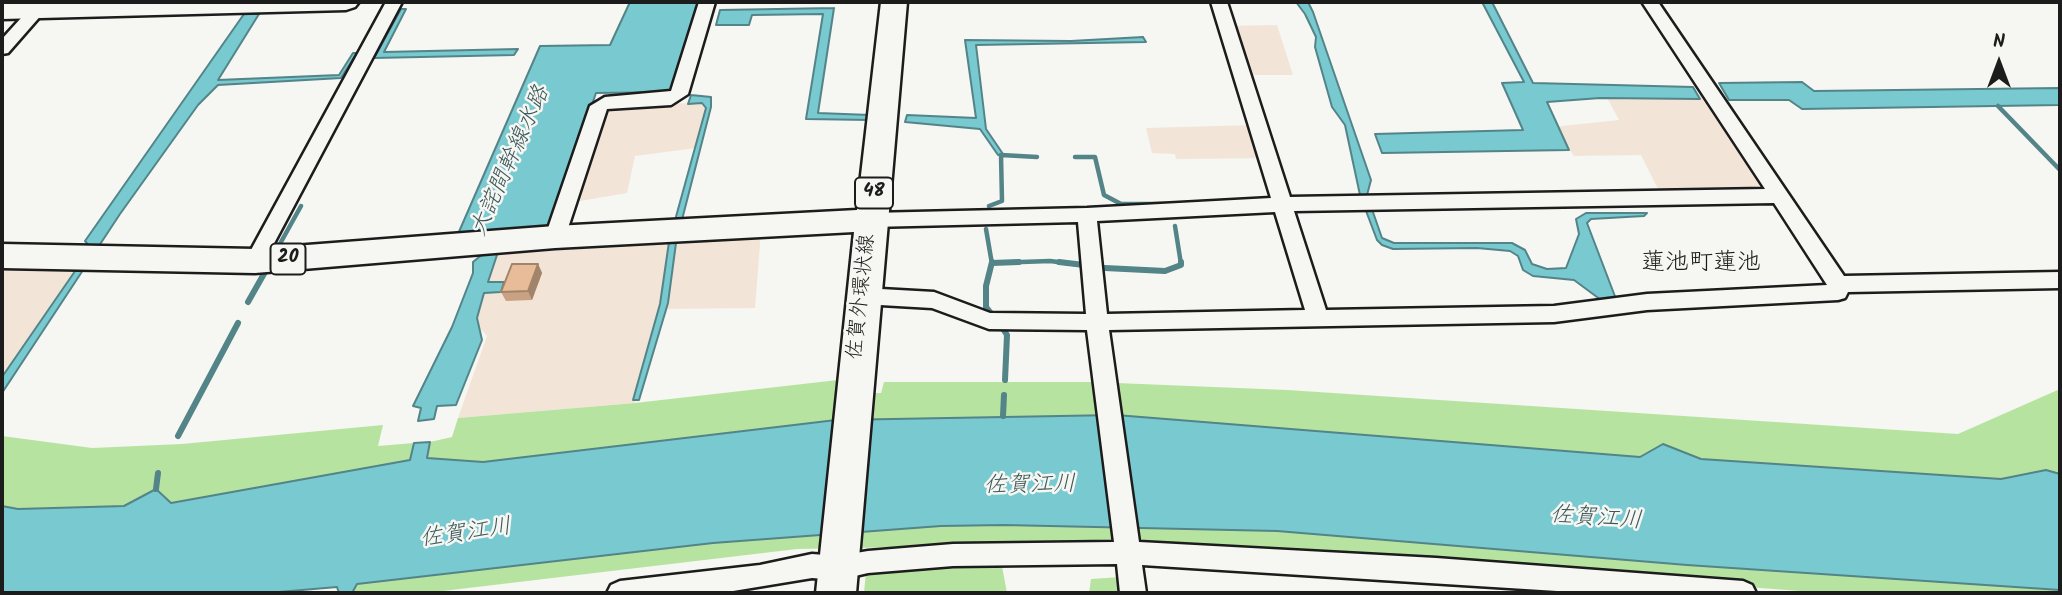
<!DOCTYPE html>
<html>
<head>
<meta charset="utf-8">
<style>
	body { margin:0 }
	#map { position:relative; width:2062px; height:595px; overflow:hidden; background:#f6f6f2; font-family:Kalam,sans-serif }
	canvas { display:block }
	.frame { position:absolute; inset:0; border:4px solid #1c1c1c; pointer-events:none }
	.north { position:absolute; left:1964px; top:28px; width:70px; height:70px; -webkit-text-stroke:5px #f6f6f2; paint-order:stroke; rotate:0deg; font-size:19px; font-weight:700; line-height:28px; text-align:center; color:#1c1c1c }
	.north::after { content:''; display:block; margin:auto; width:24px; height:32px; background:#1c1c1c; clip-path:polygon(50% 0,100% 100%,50% 72%,0 100%) }
</style>
</head>
<body>
<div id="map">
<canvas width="2062" height="595"></canvas>
<div class="frame"></div>
<div class="north">N</div>
</div>
<script>
const ctx = document.querySelector('canvas').getContext('2d');
ctx.lineJoin = 'round';
function paint(path, color) { ctx.fillStyle = color; ctx.fill(path, 'evenodd'); }
const toPath = rows => new Path2D(rows.map(r => 'M' + r).join(''));
function stroke(path, color, width, dash) { ctx.strokeStyle = color; ctx.lineWidth = width; ctx.lineCap = dash ? 'butt' : 'round'; ctx.setLineDash(dash || []); ctx.stroke(path); }
function drawText(font, color, halo, rows, align = 'center') {
  ctx.font = font + ' Kalam,"Klee One",sans-serif'; ctx.lineWidth = 5; ctx.setLineDash([]); ctx.textBaseline = 'middle'; ctx.strokeStyle = halo; ctx.fillStyle = color; for (const [text, x, y, turn = 0] of rows) {
    ctx.save(); ctx.translate(x, y); ctx.rotate((+turn || 0) * Math.PI / 180); ctx.textAlign = isNaN(turn) ? turn : align; if (halo) ctx.strokeText(text, 0, 0); ctx.fillText(text, 0, 0); ctx.restore();
  }
}
const built = toPath([
	[1277,25,1293,75,1245,75,1229,26],
	[1604,92,1704,94,1762,183,1756,190,1659,191,1641,155,1574,156,1553,127,1619,120],
	[709,103,696,148,635,156,627,193,574,202,605,108,610,104],
	[1254,125,1265,158,1176,159,1175,154,1152,153,1146,128],
	[761,231,755,308,663,309,635,403,458,418,487,336,472,319,495,249],
	[2,263,84,263,2,385]
]);
const green = toPath([
	[838,380,836,394,881,393,884,382,1092,382,1287,390,1958,434,2060,389,2060,474,2046,470,2002,479,1701,459,1663,444,1641,457,1116,415,836,420,483,462,426,458,430,442,452,437,458,418,635,403],
	[383,425,378,446,414,443,410,460,171,503,156,489,124,506,18,509,2,506,2,436,92,448,182,444],
	[1004,525,1277,531,1687,565,2060,590,2060,593,1828,593,1719,585,1706,593,1561,593,1339,580,1301,553,1114,543,797,549,426,593,352,593,357,584,713,543,941,526],
	[1001,561,1007,593,864,593,866,572],
	[1121,577,1123,593,1089,593,1091,579]
]);
const water = toPath([
	[630,2,700,2,673,92,596,93,549,228,498,252,488,282,504,282,501,292,484,293,477,318,482,340,456,405,437,406,434,419,418,421,421,408,413,406,452,327,473,273,473,262,484,253,458,234,540,46,610,45,630,2],
	[1296,2,1308,2,1313,12,1371,180,1367,195,1382,238,1394,243,1512,243,1525,250,1532,264,1547,269,1566,268,1579,234,1576,219,1586,213,1647,213,1644,216,1591,219,1587,223,1616,299,1601,300,1574,280,1533,276,1523,270,1518,256,1510,251,1477,248,1393,249,1382,245,1377,240,1360,195,1345,125,1332,107,1315,47,1316,37,1305,14,1296,2],
	[1482,2,1492,2,1533,83,1693,87,1700,99,1600,98,1547,102,1569,150,1382,153,1375,134,1523,130,1502,83,1524,82,1482,2],
	[834,8,818,113,870,115,870,120,806,119,823,14,752,15,749,25,716,25,720,10,834,8],
	[401,9,406,9,384,52,518,49,514,55,374,58,401,9],
	[244,14,259,14,218,80,339,75,353,53,357,53,341,78,218,85,198,105,120,214,2,393,2,377,91,248,85,241,244,14],
	[1143,37,1146,42,976,45,986,129,1003,154,998,155,980,129,905,122,907,115,976,118,965,40,1071,41,1143,37],
	[1802,82,1814,91,2060,88,2060,105,1802,109,1789,100,1729,100,1719,83,1802,82],
	[691,95,711,97,711,107,676,243,668,303,639,400,633,400,660,304,669,242,706,108,702,103,688,104,691,95],
	[1116,415,1640,457,1663,444,1701,459,2001,479,2046,470,2060,474,2060,590,1687,565,1277,531,1004,525,941,526,713,543,357,584,352,593,339,593,337,587,267,593,2,593,2,506,18,509,124,506,156,489,171,503,410,460,414,443,430,442,427,458,483,462,836,420,1116,415]
]);
const streamFar1 = toPath([
	[1998,106,2060,170],
	[1075,157,1095,157,1104,195,1121,204,1168,204],
	[989,206,1002,201,1001,155,1037,157],
	[1175,226,1181,264],
	[986,229,992,264],
	[276,251,301,206],
	[992,263,1050,261,1074,264]
]);
const stream = toPath([
	[992,262,986,286,986,307,994,317],
	[1059,262,1084,265],
	[992,263,1019,262],
	[1105,268,1165,271,1181,265,1181,262],
	[248,302,265,272],
	[1000,324,1007,335,1005,380],
	[1003,416,1004,395],
	[178,436,238,323],
	[156,489,158,473]
]);
const minor = toPath([
	[386,2,402,2,262,266,248,266,245,261,386,2],
	[699,2,715,2,688,94,671,105,607,109,565,237,562,242,548,242,545,237,590,106,605,97,671,91,699,2],
	[1211,2,1227,2,1290,197,1765,189,1642,2,1658,2,1844,276,2060,272,2060,288,1848,292,1845,298,1838,300,1647,310,1554,322,1109,330,1139,542,1436,558,1743,581,1752,585,1756,593,1589,593,1142,565,1146,593,1120,593,1117,564,953,566,868,573,838,580,812,578,721,593,607,593,611,585,620,581,760,565,812,554,838,556,868,551,953,544,1114,542,1087,330,989,329,932,308,863,304,856,302,853,296,856,290,863,288,934,292,990,313,1086,314,1078,222,871,227,861,220,871,213,1087,208,1271,198,1211,2],
	[1774,203,1827,285,1647,294,1554,306,1326,310,1294,211,1774,203],
	[1275,212,1305,310,1107,314,1097,221,1275,212],
	[37,5,45,10,43,13,8,53,2,54,2,39,31,7,37,5]
]);
const primary = toPath([
	[59,2,359,2,355,7,346,10,2,19,2,3,59,2],
	[881,2,907,2,856,593,816,593,854,232,555,248,255,273,2,268,2,244,255,249,555,226,857,210,881,2]
]);
const wall = toPath([
	[538,264,542,273,532,300,506,301,501,292]
]);
const shadedWall = toPath([
	[538,264,542,273,532,300,528,291]
]);
const building = toPath([
	[512,264,538,264,528,291,501,292,512,264]
]);
const shields = [
	[874,193,38],
	[288,259,35]
];
const shieldNames = [
	["48",874,193],
	["20",288,259]
];
const streetNames = [
	["佐賀外環状線",863,297,-84]
];
const waterNames = [
	["大詫間幹線水路",512,162,-66],
	["佐賀江川",1030,487,-1],
	["佐賀江川",1596,520,4],
	["佐賀江川",466,535,-8]
];
const quarterNames = [
	["蓮池町蓮池",1701,265]
];
paint(built, '#f2e5d7');
paint(green, '#b7e3a1');
paint(water, '#78c9d0');
stroke(water, '#538488', 2);
stroke(streamFar1, '#538488', 4.5);
stroke(stream, '#538488', 6);
stroke(minor, '#1c1c1c', 5);
stroke(primary, '#1c1c1c', 5);
paint(minor, '#f6f6f2');
paint(primary, '#f6f6f2');
paint(wall, '#c8a283');
paint(shadedWall, '#a2846a');
paint(building, '#e8bc98');
stroke(building, '#a2846a', 2);
for (const [x, y, w] of shields) { const box = new Path2D(); box.roundRect(x - w / 2, y - 15.5, w, 31, 5); ctx.fillStyle = '#f6f6f2'; ctx.fill(box); stroke(box, '#1c1c1c', 2); }
drawText('bold 19px', '#1c1c1c', null, shieldNames);
drawText('21px', '#1c1c1c', '#f6f6f2', streetNames);
drawText('italic 23px', '#3c595b', '#f6f6f2', waterNames);
drawText('24px', '#1c1c1c', '#f6f6f2', quarterNames);
</script>
</body>
</html>
